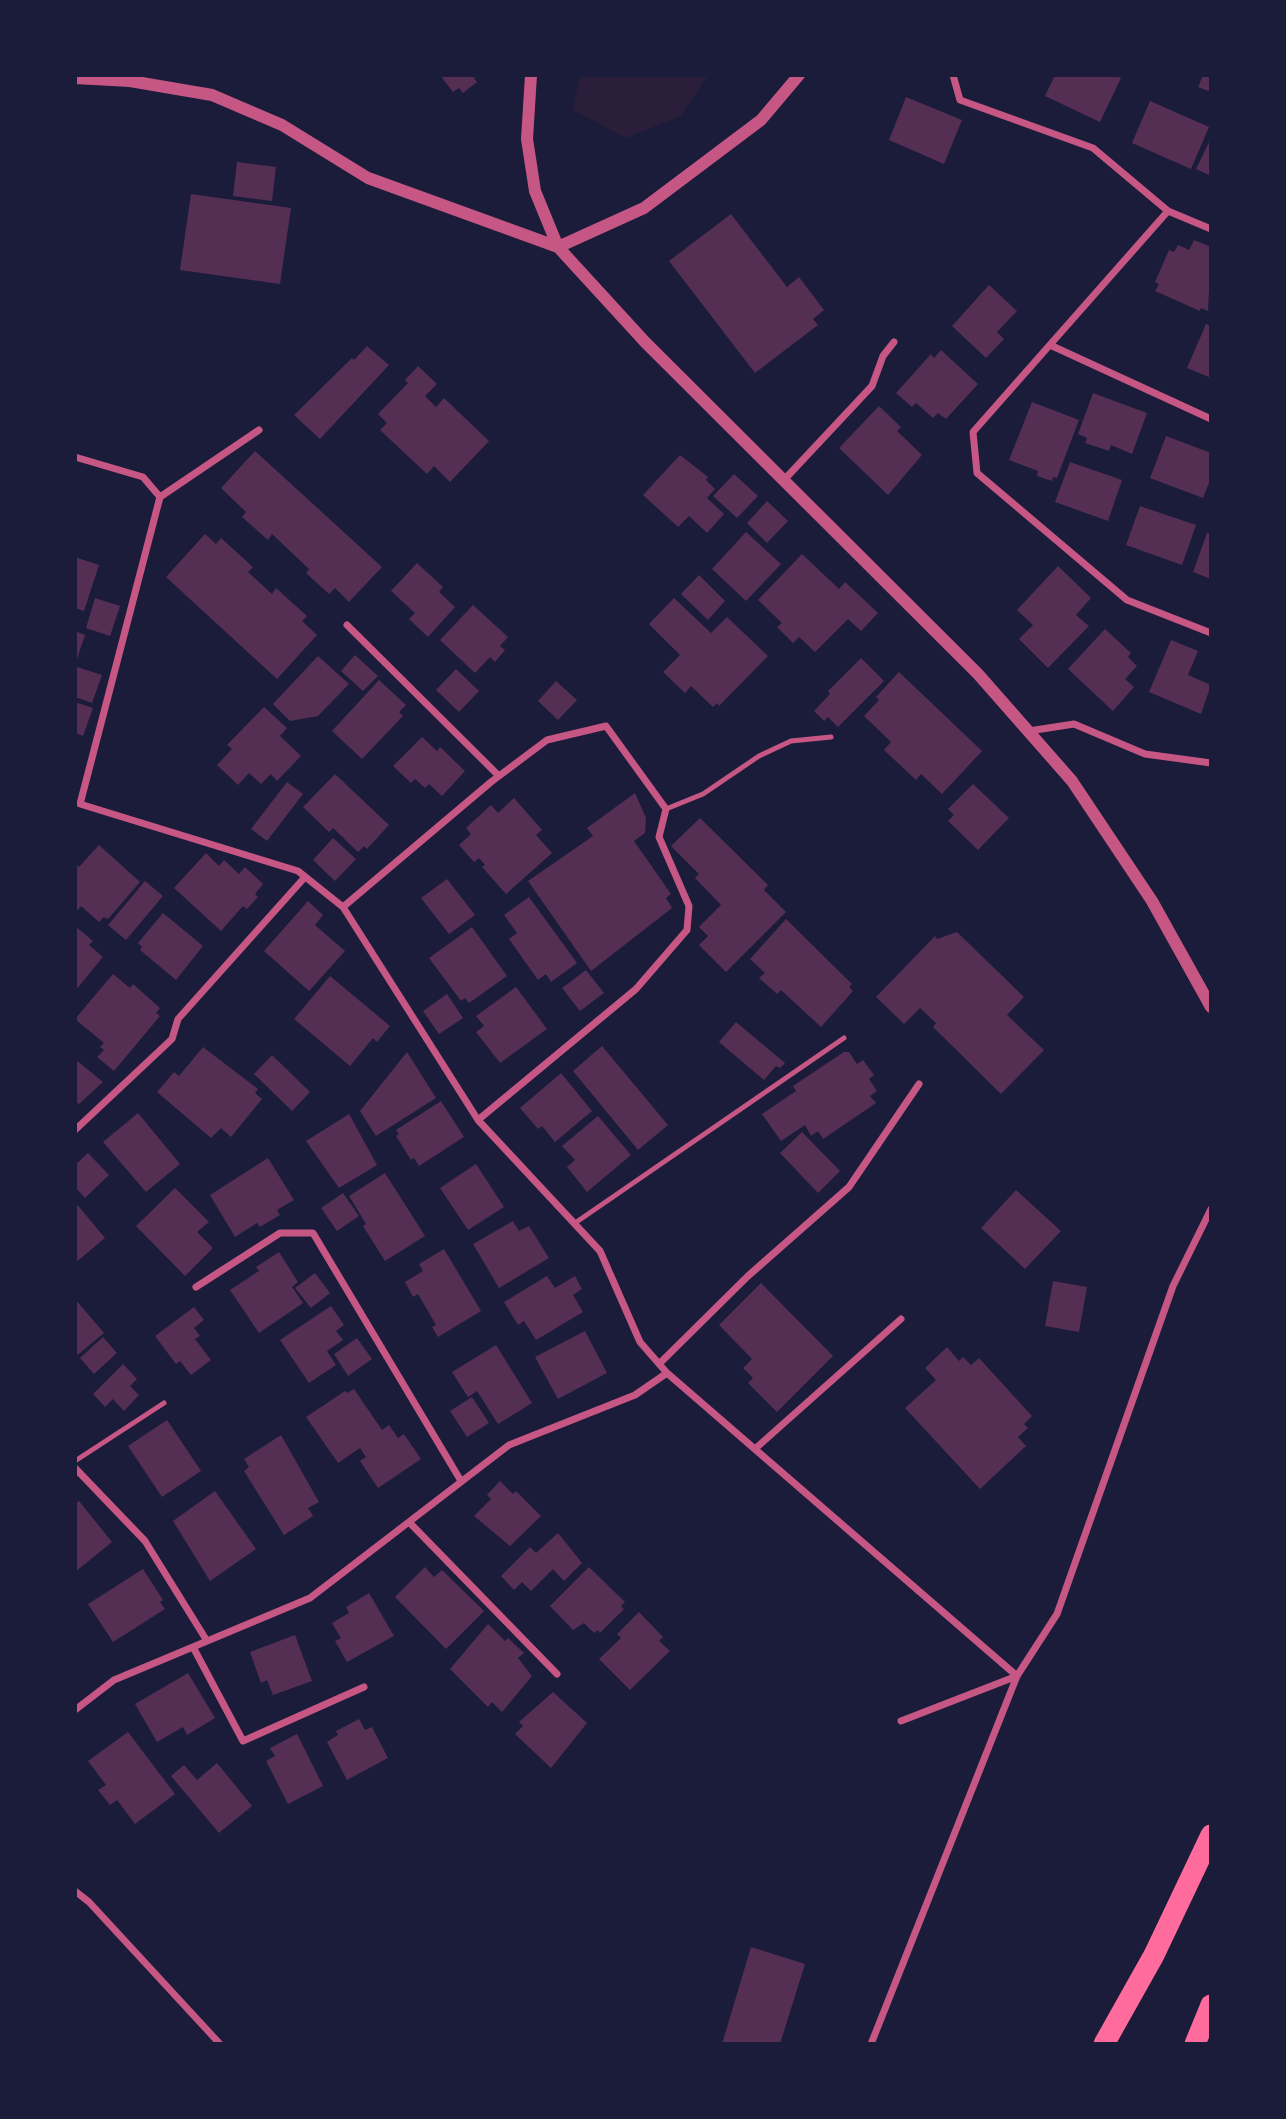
<!DOCTYPE html>
<html>
<head>
<meta charset="utf-8">
<style>
	body { margin:0 }
	#map { position:relative; width:1286px; height:2119px; overflow:hidden; background:#1b1b3a; font-family:Montserrat,sans-serif }
	canvas { display:block }
	.frame { position:absolute; inset:0; border:77px solid #1b1b3a; pointer-events:none }
</style>
</head>
<body>
<div id="map">
<canvas width="1286" height="2119"></canvas>
<div class="frame"></div>
</div>
<script>
const ctx = document.querySelector('canvas').getContext('2d');
ctx.lineJoin = 'round';
function paint(path, color) { ctx.fillStyle = color; ctx.fill(path, 'evenodd'); }
const toPath = rows => new Path2D(rows.map(r => 'M' + r).join(''));
function stroke(path, color, width, dash) { ctx.strokeStyle = color; ctx.lineWidth = width; ctx.lineCap = dash ? 'butt' : 'round'; ctx.setLineDash(dash || []); ctx.stroke(path); }
const green = toPath([
	[580,75,708,75,681,116,626,138,573,110]
]);
const building = toPath([
	[440,75,478,75,474,78,477,82,463,93,459,88,453,92],
	[1055,75,1116,75,1121,78,1100,122,1045,96],
	[1203,75,1211,75,1211,92,1198,87],
	[906,97,962,120,944,164,889,140],
	[1150,101,1209,127,1191,169,1132,143],
	[1211,138,1211,176,1196,169],
	[237,162,276,167,272,201,233,196],
	[191,194,291,208,280,284,180,270],
	[731,214,787,287,799,277,824,310,813,319,818,325,755,373,669,261],
	[1194,240,1211,247,1208,311,1201,308,1200,311,1155,291,1159,284,1155,282,1169,250,1174,252,1178,245,1189,250],
	[989,285,1017,311,997,332,1004,339,986,358,952,326],
	[1206,324,1211,326,1211,378,1187,368],
	[367,346,389,365,320,439,294,415,352,358,354,360],
	[941,350,978,384,946,419,938,413,933,418,916,403,912,407,896,393,931,354,934,358],
	[418,366,437,384,425,396,436,407,444,398,489,441,450,482,434,466,427,474,380,430,387,423,378,414,408,383,405,380],
	[1093,393,1147,413,1132,454,1111,445,1109,451,1085,443,1087,438,1078,434],
	[1032,402,1079,420,1057,478,1053,477,1052,481,1037,476,1038,471,1009,460],
	[879,406,901,427,897,431,922,455,888,495,839,448],
	[1166,436,1211,453,1211,478,1203,498,1150,478],
	[255,451,382,567,349,602,335,588,329,594,306,573,309,569,272,534,268,540,242,517,246,512,221,488],
	[680,455,708,477,706,480,715,489,707,498,724,514,707,533,689,516,678,527,643,495],
	[1070,462,1122,480,1108,521,1055,502],
	[734,474,758,496,737,518,713,496],
	[767,501,788,521,767,543,747,523],
	[1140,506,1196,525,1182,565,1126,545],
	[746,532,781,564,746,601,712,569],
	[1207,533,1211,534,1211,579,1193,572],
	[205,534,216,544,221,538,253,567,248,572,272,594,276,588,307,616,302,621,317,635,277,679,166,577],
	[802,554,839,589,845,582,878,613,861,631,848,619,815,652,799,637,793,643,777,627,782,623,758,600],
	[75,557,99,565,84,611,75,608],
	[417,563,443,587,439,592,455,607,428,637,409,619,415,613,391,591],
	[1058,566,1091,598,1076,615,1089,626,1048,668,1019,639,1033,625,1017,610],
	[699,575,725,601,708,620,681,594],
	[95,598,120,606,110,636,86,628],
	[674,598,711,633,727,617,768,656,719,706,717,703,713,707,691,686,685,693,663,672,680,655,649,624],
	[473,605,508,637,500,646,505,650,495,662,490,657,475,673,440,640],
	[1105,629,1131,653,1128,657,1137,666,1125,679,1134,687,1113,711,1068,669],
	[75,631,85,635,76,662,75,662],
	[1171,640,1198,651,1188,675,1211,685,1201,714,1149,692],
	[355,655,378,676,363,691,341,671],
	[318,656,349,684,318,716,290,721,273,704],
	[861,658,884,681,838,727,828,717,824,721,814,711,830,694,828,691],
	[77,667,102,675,92,703,75,697],
	[456,669,479,691,459,712,436,690],
	[899,672,982,751,942,794,921,774,916,780,884,750,891,742,864,716,879,700,876,697],
	[379,680,406,705,399,712,403,716,362,759,332,731],
	[556,681,577,700,558,720,538,701],
	[75,702,93,708,83,736,75,733],
	[264,707,287,728,280,736,301,756,277,781,271,774,261,784,249,773,238,785,217,765,232,749,227,745],
	[422,737,437,751,440,747,465,771,442,796,429,784,425,788,415,779,411,783,393,766],
	[335,774,389,825,367,849,364,846,358,852,333,828,329,832,303,807],
	[287,782,303,794,267,841,251,829],
	[973,784,1009,818,978,850,948,821,954,815,948,809],
	[635,793,646,818,645,833,634,841,671,894,666,898,672,908,591,971,528,881,593,836,587,828],
	[514,798,542,830,536,835,552,853,506,894,482,867,485,865,479,858,474,862,459,845,471,834,466,828,491,805,498,813],
	[700,818,768,885,764,890,786,912,726,972,699,945,708,936,699,927,721,905,695,878,699,874,671,846],
	[333,838,356,859,335,881,313,860],
	[99,845,140,882,108,919,104,917,99,922,81,906,78,910,75,908,75,863,79,867],
	[206,853,219,866,224,860,239,874,245,867,263,884,255,894,258,897,247,909,243,906,221,931,174,888],
	[447,879,475,915,449,934,421,898],
	[145,881,163,896,126,940,108,925],
	[529,897,577,963,551,982,546,974,538,980,509,939,517,933,504,915],
	[308,901,323,915,315,925,345,951,309,991,264,951],
	[163,913,203,946,176,980,140,950,142,947,138,943],
	[786,919,852,984,849,987,853,991,821,1027,781,990,777,994,759,978,765,973,750,959],
	[75,926,93,941,89,945,103,957,75,991],
	[472,927,507,976,469,1003,465,998,461,1001,429,958],
	[957,932,1024,997,1007,1015,1044,1050,1001,1094,933,1027,936,1023,920,1008,904,1024,876,997,935,936,937,939],
	[586,970,604,993,580,1011,562,988],
	[113,974,130,988,133,984,160,1008,156,1013,160,1016,114,1071,97,1057,104,1050,100,1047,104,1043,75,1019],
	[330,976,390,1026,377,1042,373,1038,350,1066,294,1019],
	[516,987,547,1029,500,1063,476,1032,484,1026,476,1016],
	[447,994,463,1018,439,1034,423,1011],
	[736,1022,785,1063,780,1068,776,1066,764,1080,719,1042],
	[602,1046,668,1125,638,1150,573,1071],
	[203,1047,258,1089,255,1093,262,1099,231,1137,221,1128,211,1138,157,1092,174,1072,179,1076],
	[407,1052,436,1098,376,1136,360,1111],
	[844,1052,849,1052,857,1064,863,1060,874,1075,869,1079,877,1091,870,1096,876,1103,823,1139,818,1131,811,1136,805,1125,781,1141,762,1114,796,1091,793,1086],
	[272,1055,310,1092,292,1111,254,1074],
	[75,1059,103,1082,79,1104,75,1101],
	[561,1073,592,1111,555,1142,542,1126,538,1129,520,1108],
	[441,1101,464,1137,419,1166,414,1158,411,1160,396,1136,399,1134,396,1130],
	[138,1113,180,1164,146,1192,103,1142],
	[349,1114,377,1165,339,1188,306,1141],
	[598,1116,631,1155,587,1192,567,1167,575,1160,562,1146],
	[802,1132,840,1171,818,1193,780,1153],
	[88,1153,109,1175,85,1198,75,1187,75,1165],
	[268,1158,294,1200,277,1210,280,1215,260,1227,257,1223,235,1237,210,1195],
	[476,1164,504,1207,468,1230,440,1188],
	[385,1173,425,1236,385,1261,363,1226,366,1224,349,1196],
	[175,1188,209,1222,197,1232,213,1248,185,1276,136,1226],
	[1016,1190,1061,1231,1025,1269,981,1228],
	[343,1193,359,1216,337,1231,321,1208],
	[75,1202,105,1238,75,1263],
	[513,1221,519,1231,529,1226,549,1258,499,1288,473,1244],
	[444,1249,481,1311,438,1337,432,1327,436,1325,418,1294,413,1297,405,1282,423,1271,419,1264],
	[279,1252,298,1282,292,1287,303,1303,259,1333,230,1290,259,1271,256,1267],
	[315,1273,330,1293,311,1308,295,1288],
	[547,1276,555,1288,575,1276,582,1289,573,1295,583,1312,536,1340,524,1321,518,1325,504,1302],
	[1053,1281,1087,1287,1079,1332,1045,1326],
	[761,1283,833,1356,777,1412,748,1383,753,1378,743,1368,752,1359,719,1325],
	[75,1299,104,1333,75,1357],
	[331,1306,344,1325,336,1331,343,1340,327,1351,336,1365,309,1383,280,1340],
	[194,1307,204,1320,194,1328,200,1336,195,1339,211,1360,191,1375,180,1361,176,1364,155,1336],
	[585,1331,607,1373,558,1399,535,1357],
	[103,1337,117,1353,94,1374,80,1358],
	[357,1338,372,1359,348,1376,334,1354],
	[496,1345,532,1403,498,1424,477,1391,468,1397,452,1372],
	[947,1347,959,1361,963,1357,971,1365,979,1358,1032,1416,1024,1424,1028,1428,1018,1437,1026,1446,980,1489,905,1408,936,1380,925,1368],
	[123,1364,137,1379,130,1386,139,1395,124,1411,113,1399,105,1407,93,1394],
	[354,1389,382,1430,389,1425,398,1438,404,1434,421,1459,378,1488,360,1461,366,1457,360,1448,338,1463,306,1417,345,1391,347,1393],
	[472,1397,489,1423,467,1437,450,1411],
	[167,1420,201,1471,162,1497,128,1446],
	[281,1435,319,1502,308,1508,313,1516,284,1535,244,1471,249,1467,244,1459],
	[500,1481,513,1494,516,1491,541,1516,510,1546,474,1516,491,1499,487,1495],
	[215,1491,256,1549,210,1581,173,1521],
	[79,1501,112,1542,75,1572,75,1504],
	[558,1533,582,1563,564,1581,553,1569,531,1591,522,1582,514,1590,501,1576,530,1547,536,1553],
	[425,1567,434,1577,442,1570,484,1611,446,1649,395,1597],
	[589,1567,625,1602,621,1606,624,1609,600,1633,598,1630,594,1633,584,1623,573,1630,550,1606],
	[143,1569,163,1600,160,1602,165,1609,113,1642,88,1604],
	[369,1593,394,1636,347,1662,335,1641,341,1638,332,1623,349,1613,346,1607],
	[639,1612,663,1637,659,1641,670,1651,630,1690,599,1659,621,1638,617,1634],
	[488,1624,505,1641,508,1638,524,1653,518,1658,532,1676,502,1712,492,1702,488,1707,450,1669],
	[295,1635,312,1681,273,1695,267,1680,261,1683,250,1652],
	[188,1673,215,1718,187,1735,183,1727,157,1742,135,1704],
	[553,1692,587,1723,551,1768,515,1734,523,1726,519,1722],
	[359,1719,365,1730,372,1727,388,1758,347,1780,327,1742,338,1735,336,1731],
	[128,1732,175,1794,135,1824,117,1800,110,1805,98,1790,106,1785,88,1761],
	[297,1734,323,1786,288,1804,266,1761,275,1756,270,1748],
	[217,1763,252,1806,219,1833,171,1776,184,1765,197,1780],
	[751,1947,805,1964,780,2044,722,2044]
]);
const service = toPath([
	[666,809,703,794,759,756,791,741,831,737],
	[575,1223,844,1038],
	[75,1461,164,1403]
]);
const minor = toPath([
	[953,75,960,100,1093,148,1168,211,1211,229],
	[1168,211,973,432,977,473,1127,600,1211,633],
	[1050,345,1211,419],
	[75,457,143,477,160,497,80,804,298,871,343,907,478,1120,600,1251,640,1342,667,1373,1017,1676],
	[783,481,872,386,883,356,894,342],
	[160,497,259,430],
	[347,625,499,776],
	[1029,731,1074,724,1145,754,1211,763],
	[343,907,491,782,547,740,606,726,666,809,659,837,689,906,687,930,636,989,478,1120],
	[75,1130,172,1039,178,1019,305,877],
	[196,1287,280,1233,313,1233,461,1481],
	[659,1364,748,1276,849,1187,919,1084],
	[756,1448,901,1319],
	[75,1468,145,1541,207,1641],
	[409,1522,557,1674],
	[193,1647,243,1741,364,1687],
	[75,1710,114,1680,310,1598,509,1445,635,1395,667,1373],
	[901,1721,1017,1676],
	[75,1891,89,1902,220,2044],
	[871,2044,1017,1676,1057,1614,1173,1286,1211,1209]
]);
const tertiary = toPath([
	[531,75,527,139,535,191,558,247,645,342,978,674,1072,781,1152,901,1211,1007],
	[75,78,130,81,212,95,282,125,368,178,558,247,644,208,761,120,799,75]
]);
const motorway = toPath([
	[1104,2044,1154,1955,1211,1835],
	[1195,2044,1211,2005]
]);
paint(green, '#2a1e3b');
paint(building, '#542f53');
stroke(service, '#c65784', 5);
stroke(minor, '#c65784', 7);
stroke(tertiary, '#c65784', 12);
stroke(motorway, '#ff6b9d', 21);
</script>
</body>
</html>
